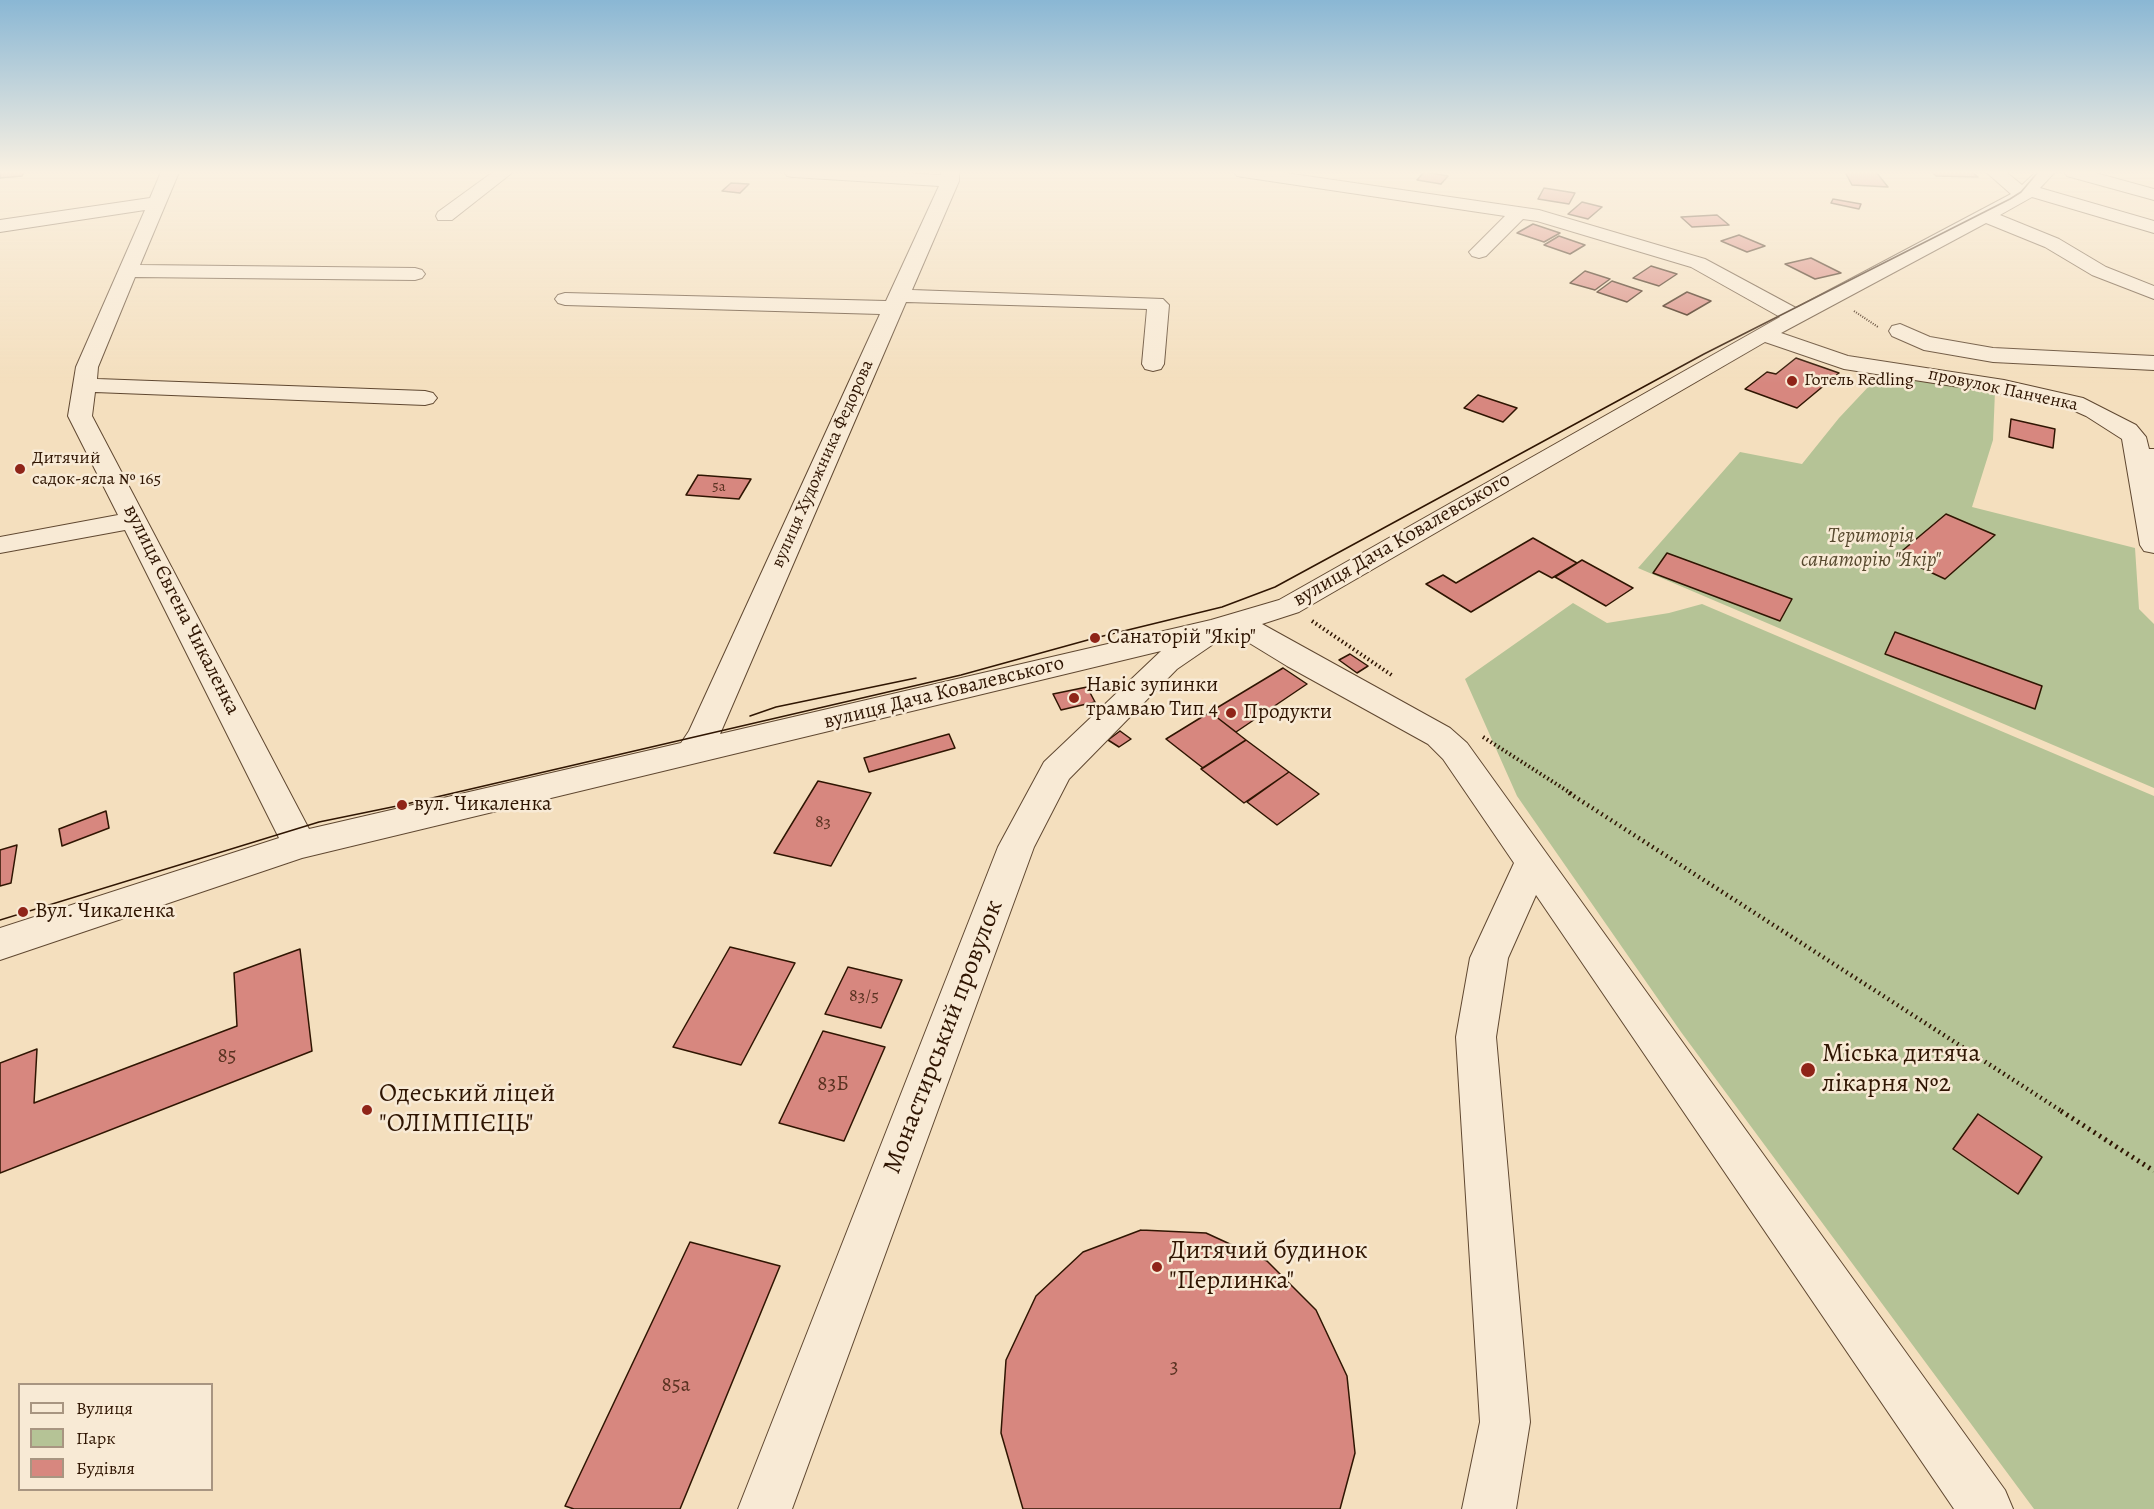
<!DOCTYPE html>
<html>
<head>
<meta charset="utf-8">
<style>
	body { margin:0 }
	#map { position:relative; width:2154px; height:1509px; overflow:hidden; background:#f4dfbe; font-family:Alegreya,serif }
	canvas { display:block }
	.legend { position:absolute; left:18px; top:1383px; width:195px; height:108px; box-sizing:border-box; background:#f8ead5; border:2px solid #a89581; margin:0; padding:8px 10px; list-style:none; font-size:18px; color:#2f1502 }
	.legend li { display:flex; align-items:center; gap:12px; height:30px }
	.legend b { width:30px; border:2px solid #a89581 }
</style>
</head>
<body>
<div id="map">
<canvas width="2154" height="1509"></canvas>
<ul class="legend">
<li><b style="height:8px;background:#f8ead5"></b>Вулиця</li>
<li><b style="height:16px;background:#b5c396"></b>Парк</li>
<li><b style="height:16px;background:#d7877f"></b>Будівля</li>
</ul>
</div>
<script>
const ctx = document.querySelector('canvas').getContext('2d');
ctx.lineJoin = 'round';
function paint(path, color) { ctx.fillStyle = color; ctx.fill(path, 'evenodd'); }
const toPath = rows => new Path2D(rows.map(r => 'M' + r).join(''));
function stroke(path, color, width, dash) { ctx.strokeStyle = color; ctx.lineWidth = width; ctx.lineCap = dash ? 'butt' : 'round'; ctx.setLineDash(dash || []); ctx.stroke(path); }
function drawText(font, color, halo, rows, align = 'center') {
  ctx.font = font + ' Alegreya,serif'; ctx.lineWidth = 5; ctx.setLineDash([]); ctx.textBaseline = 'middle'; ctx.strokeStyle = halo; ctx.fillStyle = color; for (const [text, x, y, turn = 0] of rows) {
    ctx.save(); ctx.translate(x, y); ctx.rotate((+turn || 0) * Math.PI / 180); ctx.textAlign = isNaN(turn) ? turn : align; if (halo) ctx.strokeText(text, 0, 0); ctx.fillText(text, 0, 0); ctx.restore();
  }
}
const green = toPath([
	[1886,368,1995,391,1993,440,1972,507,2135,548,2139,609,2154,624,2154,788,1638,568,1740,452,1802,464,1839,418],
	[1573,603,1607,623,1669,613,1702,604,2154,796,2154,1509,2034,1509,1681,1032,1517,796,1465,679]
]);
const building = toPath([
	[0,172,24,172,22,176,0,178,0,172],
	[1424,172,1426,172,1448,176,1441,184,1417,180,1424,172],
	[1845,172,1876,172,1888,187,1852,185,1845,172],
	[1932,172,1972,172,1978,177,1936,176,1932,172],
	[731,183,749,184,740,193,722,191,731,183],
	[1544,188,1575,193,1569,204,1538,199,1544,188],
	[1833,199,1861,204,1859,209,1831,203,1833,199],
	[1582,202,1602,207,1588,219,1568,214,1582,202],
	[1717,215,1729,225,1692,227,1681,217,1717,215],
	[1533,224,1560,233,1544,242,1517,233,1533,224],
	[1739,235,1765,246,1747,252,1721,241,1739,235],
	[1559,236,1585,245,1570,254,1544,245,1559,236],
	[1811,258,1841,273,1815,279,1785,264,1811,258],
	[1651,266,1677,274,1659,286,1633,278,1651,266],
	[1585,271,1610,279,1595,290,1570,283,1585,271],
	[1612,281,1642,291,1627,302,1597,292,1612,281],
	[1687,292,1711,301,1687,315,1663,306,1687,292],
	[1796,358,1839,373,1797,408,1745,389,1767,372,1776,374,1796,358],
	[1478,395,1517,408,1503,422,1464,408,1478,395],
	[2011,419,2055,429,2053,448,2009,437,2011,419],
	[698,475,751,479,739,499,686,495,698,475],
	[1946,514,1995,535,1945,579,1896,556,1946,514],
	[1533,538,1577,563,1552,578,1539,571,1471,612,1426,584,1443,575,1456,583,1533,538],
	[1667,553,1792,599,1780,621,1653,573,1667,553],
	[1582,560,1633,588,1606,606,1555,577,1582,560],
	[1895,632,2042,686,2035,709,1885,654,1895,632],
	[1350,654,1368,666,1357,673,1339,660,1350,654],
	[1283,668,1307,684,1236,732,1210,712,1283,668],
	[1087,687,1095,702,1061,710,1053,694,1087,687],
	[1210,712,1246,740,1203,768,1166,739,1210,712],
	[1120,731,1131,739,1119,747,1108,740,1120,731],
	[949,734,955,748,869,772,864,758,949,734],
	[1246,740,1289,772,1244,803,1201,769,1246,740],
	[1289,772,1319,794,1277,825,1247,802,1289,772],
	[818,781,871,793,831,866,774,853,818,781],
	[106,811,109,828,62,846,59,829,106,811],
	[17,845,11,883,0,886,0,850,17,845],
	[730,947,795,963,741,1065,673,1047,730,947],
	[300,949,312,1051,0,1173,0,1063,37,1049,34,1103,237,1026,234,973,300,949],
	[848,967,902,980,881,1028,825,1014,848,967],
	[823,1031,885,1047,844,1141,779,1123,823,1031],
	[1978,1114,2042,1157,2018,1194,1953,1149,1978,1114],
	[1141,1230,1206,1233,1267,1261,1316,1310,1347,1376,1355,1453,1340,1509,1023,1509,1001,1433,1006,1360,1036,1296,1083,1252,1141,1230],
	[690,1242,780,1266,680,1509,574,1509,565,1506,690,1242]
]);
const pathFar3 = toPath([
	[1854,311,1878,327]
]);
const pathFar2 = toPath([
	[1312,621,1393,676],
	[1483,737,1572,794]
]);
const pathFar1 = toPath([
	[1569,793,2063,1112]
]);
const path = toPath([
	[2061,1111,2154,1171]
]);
const minor = toPath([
	[161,172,179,172,140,265,415,268,422,270,425,274,422,278,415,280,135,277,98,367,97,379,425,391,433,393,437,398,433,403,425,405,95,392,92,416,309,829,681,743,689,731,880,314,565,305,558,303,555,299,558,295,565,293,886,301,939,186,793,177,787,176,784,172,886,172,941,175,941,172,959,172,959,181,912,290,1163,299,1169,305,1164,364,1161,369,1153,371,1145,369,1142,364,1147,309,906,302,720,734,1211,620,1279,600,1780,317,1691,267,1537,221,1523,219,1486,256,1479,258,1472,256,1469,252,1505,216,1243,177,1237,176,1234,172,1279,172,1539,210,1705,259,1796,308,2011,194,1986,172,2006,172,2022,185,2036,172,2055,172,2040,188,2154,221,2154,233,2032,197,2000,215,2059,239,2106,267,2154,286,2154,299,2092,275,2045,247,1986,223,1781,333,1848,356,2004,380,2083,398,2136,425,2146,437,2149,449,2154,449,2154,553,2144,551,2140,545,2122,439,2086,416,2068,408,2004,394,1844,369,1765,342,1299,612,1262,624,1450,728,1467,743,2005,1490,2013,1509,1954,1509,1536,895,1508,958,1496,1037,1530,1422,1516,1509,1462,1509,1480,1422,1456,1037,1470,958,1514,863,1443,759,1428,744,1287,666,1233,633,1216,638,1212,645,1177,669,1069,779,1034,847,792,1509,738,1509,998,847,1044,762,1161,651,302,858,0,960,0,928,279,838,125,530,0,553,0,537,118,515,68,416,76,367,145,210,0,232,0,220,150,198,161,172],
	[493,172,513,172,452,220,438,220,436,216,438,212,493,172],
	[2064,172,2092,172,2154,189,2154,200,2067,176,2064,172],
	[1900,324,1930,337,1993,348,2154,356,2154,370,1993,362,1924,350,1892,336,1889,331,1892,326,1900,324]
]);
const tram = toPath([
	[750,716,776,707,916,678],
	[0,920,319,822,402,805,961,675,1095,638,1222,607,1275,587,1704,354,2010,199,2021,192,2038,172]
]);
const markers = [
	[1792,381,6,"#8f2418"],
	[20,469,6,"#8f2418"],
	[1095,638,6,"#8f2418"],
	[1074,698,6,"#8f2418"],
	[1231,713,6,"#8f2418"],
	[402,805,6,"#8f2418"],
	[23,912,6,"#8f2418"],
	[1808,1070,8,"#8f2418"],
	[367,1110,6,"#8f2418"],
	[1157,1267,6,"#8f2418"]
];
const farNumbernames = [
	["5а",719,487]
];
const farPoinames = [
	["Готель Redling",1804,381],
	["Дитячий",32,459],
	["садок-ясла № 165",32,480]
];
const farStreetnames = [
	["провулок Панченка",2003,390,12],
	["вулиця Художника Федорова",823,464,-66]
];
const numberNames = [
	["83",823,823],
	["83/5",864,997]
];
const parkNames = [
	["Територія",1871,537],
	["санаторію \"Якір\"",1871,561]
];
const streetNames = [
	["вулиця Дача Ковалевського",1402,540,-30],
	["вулиця Євгена Чикаленка",181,610,63],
	["вулиця Дача Ковалевського",944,693,-14]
];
const poiNames = [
	["Санаторій \"Якір\"",1107,638],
	["Навіс зупинки",1086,686],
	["трамваю Тип 4",1086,710],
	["Продукти",1243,713],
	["вул. Чикаленка",414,805],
	["Вул. Чикаленка",35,912]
];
const nearNumbernames = [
	["85",227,1057],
	["83Б",833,1085],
	["3",1174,1368],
	["85а",676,1386]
];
const nearStreetnames = [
	["Монастирський провулок",944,1037,-69]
];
const nearPoinames = [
	["Міська дитяча",1822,1055],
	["лікарня №2",1822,1085],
	["Одеський ліцей",379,1095],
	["\"ОЛІМПІЄЦЬ\"",379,1125],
	["Дитячий будинок",1169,1252],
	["\"Перлинка\"",1169,1282]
];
paint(green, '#b5c396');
paint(building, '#d7877f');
stroke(building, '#2f1502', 1.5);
stroke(minor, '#604831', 2);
stroke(pathFar3, '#2f1502', 2, [1, 1.5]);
stroke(pathFar2, '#2f1502', 4, [1.5, 3]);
stroke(pathFar1, '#2f1502', 4.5, [1.5, 4]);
stroke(path, '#2f1502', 5, [2, 4.5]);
paint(minor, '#f8ead5');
stroke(tram, '#2f1502', 1.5);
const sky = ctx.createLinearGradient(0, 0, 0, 383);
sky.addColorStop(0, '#8ab7d4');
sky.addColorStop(0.45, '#faf1e2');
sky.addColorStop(1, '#faf1e200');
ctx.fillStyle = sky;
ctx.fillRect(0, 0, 2154, 383);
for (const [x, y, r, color] of markers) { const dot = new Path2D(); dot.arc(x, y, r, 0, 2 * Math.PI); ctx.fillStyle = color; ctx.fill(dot); stroke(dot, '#f8ead5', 2); }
drawText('15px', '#593221', null, farNumbernames);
drawText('18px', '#2f1502', '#f8ead5', farPoinames, 'left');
drawText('18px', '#2f1502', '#f8ead5', farStreetnames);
drawText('18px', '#593221', null, numberNames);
drawText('italic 21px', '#57492e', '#f8ead5', parkNames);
drawText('21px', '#2f1502', '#f8ead5', streetNames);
drawText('21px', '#2f1502', '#f8ead5', poiNames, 'left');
drawText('21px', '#593221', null, nearNumbernames);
drawText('26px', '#2f1502', '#f8ead5', nearStreetnames);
drawText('26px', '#2f1502', '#f8ead5', nearPoinames, 'left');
</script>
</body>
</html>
